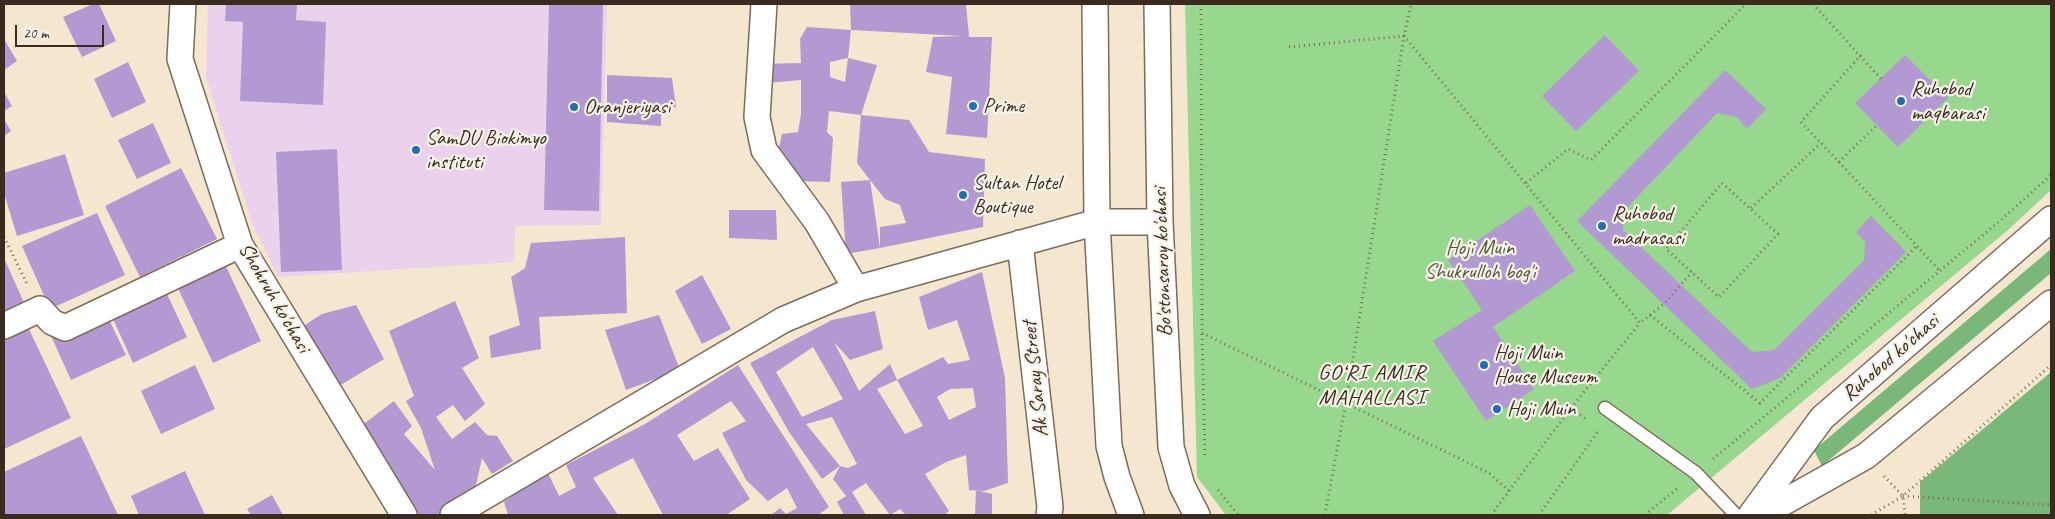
<!DOCTYPE html>
<html>
<head>
<meta charset="utf-8">
<style>
	body { margin:0 }
	#map { position:relative; width:2055px; height:519px; overflow:hidden; background:#f4e6cf; font-family:Caveat,sans-serif }
	canvas { display:block }
	.frame { position:absolute; inset:0; border:5px solid #3b2a1e; pointer-events:none }
	.scale { position:absolute; left:15px; top:25px; width:89px; height:22px; box-sizing:border-box; border:2px solid #3b2a1e; border-top:0; padding-left:6px; font-size:15px; line-height:18px; white-space:nowrap; color:#3b2a1e; -webkit-text-stroke:4px #f7f3e8; paint-order:stroke }
</style>
</head>
<body>
<div id="map">
<canvas width="2055" height="519"></canvas>
<div class="frame"></div>
<div class="scale">20 m</div>
</div>
<script>
const ctx = document.querySelector('canvas').getContext('2d');
ctx.lineJoin = 'round';
function paint(path, color) { ctx.fillStyle = color; ctx.fill(path, 'evenodd'); }
const toPath = rows => new Path2D(rows.map(r => 'M' + r).join(''));
function stroke(path, color, width, dash) { ctx.strokeStyle = color; ctx.lineWidth = width; ctx.lineCap = dash ? 'butt' : 'round'; ctx.setLineDash(dash || []); ctx.stroke(path); }
function drawText(font, color, halo, rows, align = 'center') {
  ctx.font = font + ' Caveat,sans-serif'; ctx.lineWidth = 4.5; ctx.setLineDash([]); ctx.textBaseline = 'middle'; ctx.strokeStyle = halo; ctx.fillStyle = color; for (const [text, x, y, turn = 0] of rows) {
    ctx.save(); ctx.translate(x, y); ctx.rotate((+turn || 0) * Math.PI / 180); ctx.textAlign = isNaN(turn) ? turn : align; if (halo) ctx.strokeText(text, 0, 0); ctx.fillText(text, 0, 0); ctx.restore();
  }
}
const built = toPath([
	[208,4,607,4,601,225,515,226,514,262,278,277,252,223,206,78]
]);
const green = toPath([
	[1185,4,2051,4,2051,190,2008,230,1667,515,1226,515,1197,477]
]);
const forest = toPath([
	[2051,249,2051,273,1822,466,1814,450],
	[2051,372,2051,515,1920,515,1920,482]
]);
const building = toPath([
	[93,4,99,4,116,41,82,57,63,17],
	[226,4,297,4,296,20,326,22,323,105,240,101,243,22,225,21],
	[549,4,603,4,599,211,544,210],
	[850,4,966,4,969,37,992,37,987,138,946,134,952,77,926,72,933,37,962,36,851,30],
	[807,27,851,30,848,58,830,62,830,77,845,82,848,58,877,65,861,115,909,120,929,152,985,159,983,227,880,248,880,227,906,223,900,205,885,199,870,180,880,248,846,254,841,182,870,180,857,163,861,115,829,111,827,132,833,138,830,182,795,181,778,152,782,134,798,132,801,114,801,80,767,83,760,64,801,63,800,39],
	[1605,35,1639,71,1576,131,1542,96],
	[4,39,17,61,4,70],
	[1905,55,1948,98,1898,147,1855,103],
	[128,62,146,102,112,118,94,79],
	[1725,70,1766,109,1747,129,1737,117,1717,113,1623,212,1623,230,1752,352,1774,350,1864,260,1865,242,1856,232,1871,216,1906,252,1780,378,1752,389,1577,221],
	[607,75,672,78,676,107,661,109,661,126,607,122],
	[4,92,12,106,4,111],
	[4,119,11,131,4,136],
	[153,123,171,163,137,179,118,140],
	[337,149,342,270,281,272,276,152],
	[65,154,84,215,17,236,4,193,4,173],
	[181,168,217,239,140,277,105,206],
	[1530,205,1575,271,1493,327,1534,389,1486,421,1433,341,1482,310,1448,260],
	[729,210,776,210,777,240,729,238],
	[97,213,125,275,50,309,22,246],
	[625,237,627,313,539,317,541,349,491,358,489,336,520,325,511,277,525,268,531,243],
	[4,258,26,307,4,317],
	[223,260,261,341,213,363,175,282],
	[982,272,1005,378,1008,483,984,491,969,490,966,455,946,462,925,474,949,511,944,515,906,515,900,509,890,515,866,483,852,492,866,515,844,515,837,502,846,496,833,479,840,466,822,479,789,432,750,363,832,320,875,311,883,349,850,360,834,342,859,391,890,364,897,380,877,389,905,434,923,426,897,380,943,357,948,364,970,360,957,320,928,330,919,297],
	[813,347,843,399,802,417,776,372],
	[973,388,976,407,949,420,937,397,950,389],
	[832,417,857,464,848,468,840,466,806,424],
	[702,275,731,329,702,344,675,291],
	[167,294,187,337,133,363,113,319],
	[455,301,479,358,462,368,485,404,465,421,453,405,436,417,452,439,475,422,487,435,497,436,513,461,492,474,482,458,474,494,436,515,419,515,404,490,357,429,394,401,412,426,404,434,435,470,421,428,406,401,414,396,389,331],
	[356,305,384,359,334,389,300,328,322,314],
	[105,311,126,355,71,380,51,336],
	[659,315,680,370,626,390,605,330],
	[28,327,71,418,4,449,4,339],
	[195,365,215,409,161,434,141,391],
	[738,365,829,507,818,515,771,515,780,508,786,514,797,508,787,488,768,501,746,480,722,433,746,421,731,401,677,435,694,461,718,448,750,499,726,515,663,515,633,458,593,478,618,515,508,515,504,502,547,471,559,496,576,487,566,465,645,424],
	[81,436,118,515,4,515,4,472],
	[185,471,205,515,139,515,131,496],
	[976,490,992,494,992,515,975,515],
	[272,495,283,515,251,515,247,509]
]);
const path = toPath([
	[1201,4,1202,333,1205,458],
	[1813,4,1881,79],
	[1289,47,1404,36,1640,323,1664,304,1692,272],
	[1861,55,1801,122,1839,162,1877,125],
	[1839,162,1939,270],
	[1526,183,1568,149,1591,160,1746,4],
	[1722,183,1778,234,1719,297,1666,249,1722,183],
	[1751,208,1821,143],
	[4,237,28,286],
	[1650,315,1760,403,1917,246],
	[1202,333,1489,473,1509,491],
	[1571,408,1640,323],
	[1713,459,2001,220,2051,175],
	[1884,476,1903,496,1905,515],
	[1218,490,1238,515],
	[1903,496,2051,505],
	[1325,515,1346,402,1404,36,1411,4],
	[1491,515,1571,408,1586,419],
	[1539,515,1599,430],
	[1645,515,1679,487],
	[1871,515,1903,496,2051,365]
]);
const service = toPath([
	[1605,408,1696,473,1736,515]
]);
const minor = toPath([
	[183,4,180,59,240,245,404,515],
	[764,4,757,117,764,150,817,222,856,289],
	[1095,4,1097,222,1109,446,1117,477,1131,515],
	[1157,4,1160,222,1171,447,1182,486,1197,515],
	[1020,243,1050,507,1049,515],
	[4,326,40,309,52,322,65,328,240,245],
	[453,515,783,320,856,289,1097,222,1160,222],
	[1751,515,1822,418,2051,219],
	[1761,515,1866,456,2051,303]
]);
const markers = [
	[1901,101,5,"#1f6fb2"],
	[973,106,5,"#1f6fb2"],
	[574,107,5,"#1f6fb2"],
	[416,150,5,"#1f6fb2"],
	[963,195,5,"#1f6fb2"],
	[1602,226,5,"#1f6fb2"],
	[1484,365,5,"#1f6fb2"],
	[1497,409,5,"#1f6fb2"]
];
const poiNames = [
	["Ruhobod",1911,89],
	["maqbarasi",1911,113],
	["Prime",983,106],
	["Oranjeriyasi",584,107],
	["SamDU Biokimyo",426,138],
	["instituti",426,162],
	["Sultan Hotel",973,183],
	["Boutique",973,207],
	["Ruhobod",1612,214],
	["madrasasi",1612,238],
	["Hoji Muin",1494,353],
	["House Museum",1494,377],
	["Hoji Muin",1507,409]
];
const parkNames = [
	["Hoji Muin",1480,248],
	["Shukrulloh bog'i",1480,272]
];
const streetNames = [
	["Bo'stonsaroy ko'chasi",1163,262,-92],
	["Shohruh ko'chasi",274,298,60],
	["Ruhobod ko'chasi",1891,358,-41],
	["Ak Saray Street",1036,379,-96]
];
const neighbourhoodNames = [
	["GO‘RI AMIR",1372,373],
	["MAHALLASI",1372,398]
];
paint(built, '#ebd1eb');
paint(green, '#97d78e');
paint(forest, '#79b879');
paint(building, '#b399d1');
stroke(service, '#7c6c5c', 15);
stroke(minor, '#7c6c5c', 28);
stroke(path, '#7c6c5c', 3, [1, 4]);
stroke(service, '#fff', 12);
stroke(minor, '#fff', 25);
for (const [x, y, r, color] of markers) { const dot = new Path2D(); dot.arc(x, y, r, 0, 2 * Math.PI); ctx.fillStyle = color; ctx.fill(dot); stroke(dot, '#f7f3e8', 2); }
drawText('21px', '#3b2a1e', '#f7f3e8', poiNames, 'left');
drawText('21px', '#52553a', '#f7f3e8', parkNames);
drawText('21px', '#3b2a1e', '#f7f3e8', streetNames);
ctx.letterSpacing = '1px';
drawText('22px', '#3b2a1e', '#f7f3e8', neighbourhoodNames);
ctx.letterSpacing = '0px';
</script>
</body>
</html>
